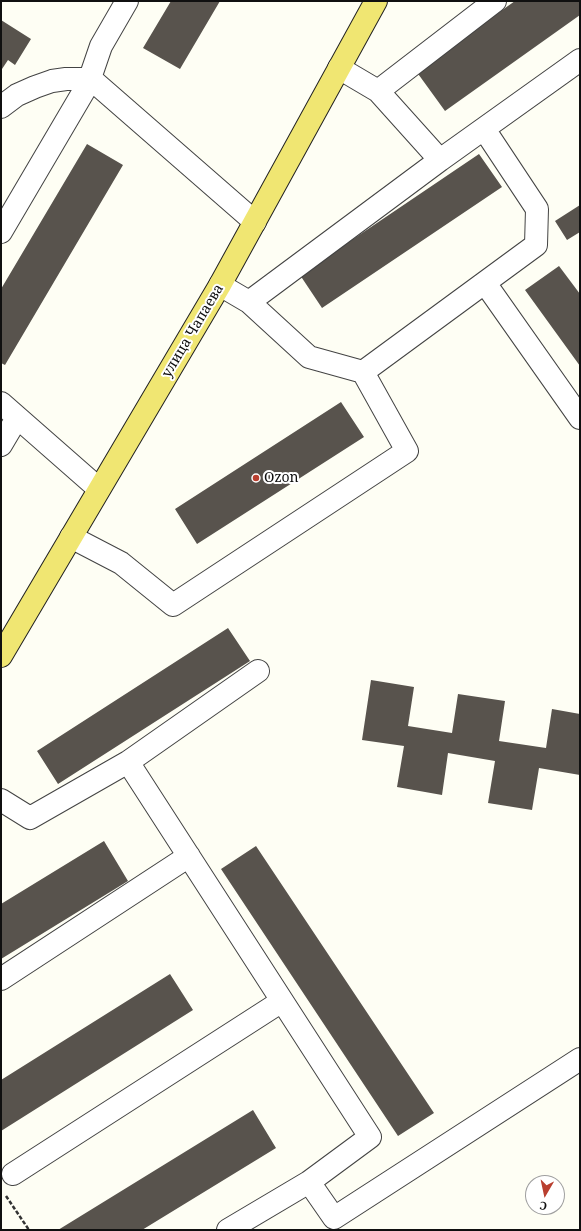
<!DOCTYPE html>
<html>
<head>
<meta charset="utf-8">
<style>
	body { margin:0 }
	#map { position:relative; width:581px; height:1231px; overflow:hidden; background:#fefef4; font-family:"Noto Serif",serif }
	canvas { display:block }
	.frame { position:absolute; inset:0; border:2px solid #101010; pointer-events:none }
	.north { position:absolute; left:525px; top:1175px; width:40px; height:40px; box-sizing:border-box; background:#fff; border:1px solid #9f9f9f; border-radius:50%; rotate:189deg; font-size:11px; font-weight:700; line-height:16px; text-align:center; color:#101010 }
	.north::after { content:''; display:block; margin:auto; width:14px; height:18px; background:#b93f2f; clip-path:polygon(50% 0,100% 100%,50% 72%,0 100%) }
</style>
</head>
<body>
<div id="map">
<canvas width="581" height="1231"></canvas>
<div class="frame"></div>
<div class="north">С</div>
</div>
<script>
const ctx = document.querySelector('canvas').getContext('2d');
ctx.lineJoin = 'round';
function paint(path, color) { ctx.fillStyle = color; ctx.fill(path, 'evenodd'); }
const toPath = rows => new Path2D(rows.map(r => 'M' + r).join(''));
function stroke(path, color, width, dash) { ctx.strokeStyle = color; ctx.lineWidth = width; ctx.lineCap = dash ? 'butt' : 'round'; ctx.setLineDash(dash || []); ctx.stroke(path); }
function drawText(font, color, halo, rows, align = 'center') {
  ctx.font = font + ' "Noto Serif",serif'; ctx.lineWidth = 4; ctx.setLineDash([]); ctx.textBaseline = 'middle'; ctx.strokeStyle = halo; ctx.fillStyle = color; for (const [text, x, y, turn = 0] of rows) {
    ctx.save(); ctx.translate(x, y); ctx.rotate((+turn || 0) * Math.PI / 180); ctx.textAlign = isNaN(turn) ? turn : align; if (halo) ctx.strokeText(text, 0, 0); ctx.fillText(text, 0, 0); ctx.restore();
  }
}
const building = toPath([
	[171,1,220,1,180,69,143,48],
	[515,1,580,1,580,15,445,111,416,71],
	[1,20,31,39,15,65,8,60,2,69,1,68],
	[87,144,123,165,5,365,1,363,1,289],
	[479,154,502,187,322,308,300,275],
	[580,205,580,232,567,240,555,221],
	[559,266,580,294,580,366,525,290],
	[341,402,364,437,197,544,175,509],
	[228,628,250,661,58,784,37,751],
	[371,680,414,687,408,726,452,733,458,694,505,701,499,741,546,748,552,709,580,714,580,775,539,768,532,810,488,803,495,761,448,753,442,795,397,787,404,746,362,740],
	[104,841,128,881,1,959,1,904],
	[256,846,434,1113,398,1136,221,869],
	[170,974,193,1010,1,1131,1,1080],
	[253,1110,276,1148,142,1230,58,1230]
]);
const path = toPath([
	[6,1196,29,1230]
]);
const minor = toPath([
	[378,91,495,1],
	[1,107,17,95,35,87,52,81,66,79,91,79,255,222],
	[440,160,580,60],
	[1,232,88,84,101,46,127,1],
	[485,283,580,418],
	[220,285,249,302,440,160,378,91,339,68],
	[363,372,536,245,537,209,484,129],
	[1,403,99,489],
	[1,445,17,418],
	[71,537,121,563,173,605,407,451,363,372,309,357,249,302],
	[128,762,258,671],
	[1,800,30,818,128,762,370,1137,309,1182],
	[1,979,189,856],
	[13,1174,282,1001],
	[228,1230,309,1182,334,1218,580,1059]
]);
const major = toPath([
	[1,656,220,285,376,1]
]);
const markers = [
	[256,478,4,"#b93f2f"]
];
const streetNames = [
	["улица Чапаева",193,331,-59]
];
const poiNames = [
	["Ozon",264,478]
];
paint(building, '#58534d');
stroke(minor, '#434343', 24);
stroke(major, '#212121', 24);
stroke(path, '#323232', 2.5, [4, 2]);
stroke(minor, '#fff', 22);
stroke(major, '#f0e672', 22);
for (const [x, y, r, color] of markers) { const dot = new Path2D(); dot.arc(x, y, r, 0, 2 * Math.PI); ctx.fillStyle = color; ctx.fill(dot); stroke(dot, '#fff', 1.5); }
drawText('14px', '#101010', '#fff', streetNames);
drawText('14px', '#101010', '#fff', poiNames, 'left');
</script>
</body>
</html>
